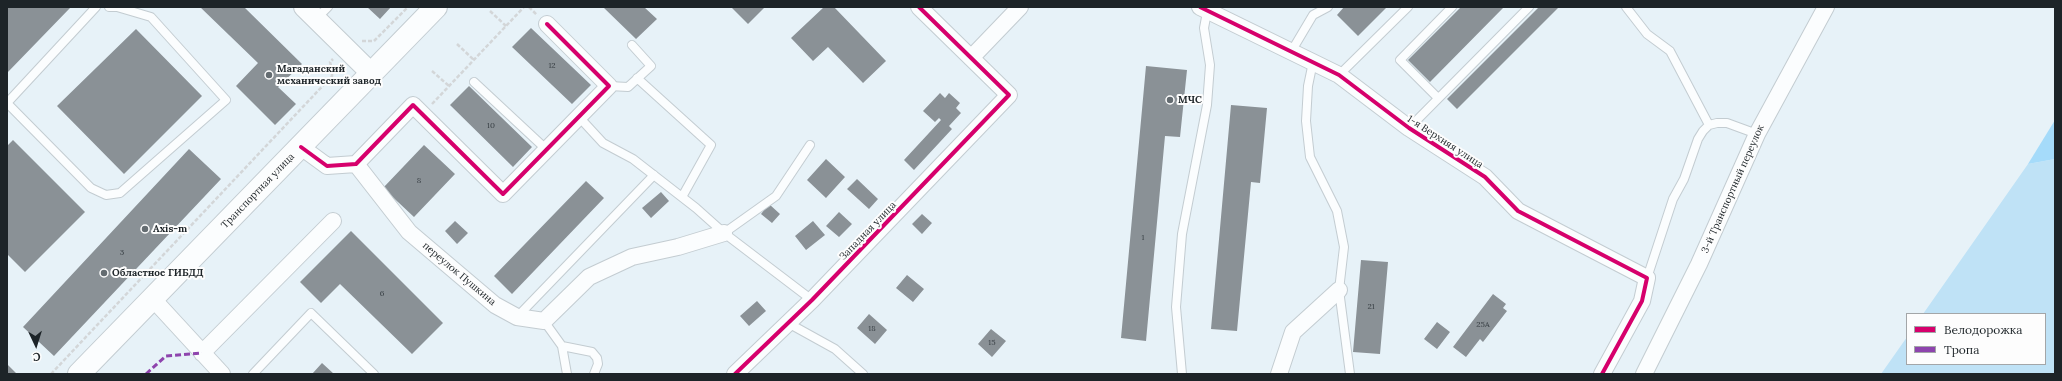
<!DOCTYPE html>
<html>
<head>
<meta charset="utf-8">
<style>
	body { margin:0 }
	#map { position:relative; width:2062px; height:381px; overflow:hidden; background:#e7f2f8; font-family:Lora,serif }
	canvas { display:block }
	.frame { position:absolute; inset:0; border:8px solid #1d2428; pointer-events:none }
	.legend { position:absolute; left:1906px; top:313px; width:140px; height:52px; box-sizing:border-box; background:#fdfdfd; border:1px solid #a3a6a8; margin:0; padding:5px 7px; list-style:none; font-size:12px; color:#1d2428 }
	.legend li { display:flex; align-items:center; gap:8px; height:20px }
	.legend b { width:20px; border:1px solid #a3a6a8 }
	.north { position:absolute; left:16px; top:325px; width:40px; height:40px; -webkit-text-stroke:3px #fdfdfd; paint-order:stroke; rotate:176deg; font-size:11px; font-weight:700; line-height:16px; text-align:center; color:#1d2428 }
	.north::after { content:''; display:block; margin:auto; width:14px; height:18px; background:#1d2428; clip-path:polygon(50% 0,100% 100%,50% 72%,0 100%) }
</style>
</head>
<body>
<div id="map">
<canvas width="2062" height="381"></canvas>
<div class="frame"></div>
<ul class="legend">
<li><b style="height:5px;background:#d6006c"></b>Велодорожка</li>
<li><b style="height:5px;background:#8e44ad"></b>Тропа</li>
</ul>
<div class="north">С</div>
</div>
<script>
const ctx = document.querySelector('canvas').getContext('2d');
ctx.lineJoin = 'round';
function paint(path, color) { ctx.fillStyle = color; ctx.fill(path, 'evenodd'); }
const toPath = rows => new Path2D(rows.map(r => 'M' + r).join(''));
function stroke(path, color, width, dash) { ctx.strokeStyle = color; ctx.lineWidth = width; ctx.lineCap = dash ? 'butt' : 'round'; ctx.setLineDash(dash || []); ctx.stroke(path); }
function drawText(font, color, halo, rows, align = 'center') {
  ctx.font = font + ' Lora,serif'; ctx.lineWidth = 4; ctx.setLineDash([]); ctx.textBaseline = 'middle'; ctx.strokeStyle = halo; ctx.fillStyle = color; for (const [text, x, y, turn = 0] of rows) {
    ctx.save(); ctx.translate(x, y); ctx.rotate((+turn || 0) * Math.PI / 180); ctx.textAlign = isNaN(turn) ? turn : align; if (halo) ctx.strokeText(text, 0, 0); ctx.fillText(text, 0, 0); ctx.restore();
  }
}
const green = toPath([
	[2055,159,2055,374,1881,374,1907,337,1907,364,2045,364,2045,314,1923,314,2028,164]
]);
const forest = toPath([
	[2055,120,2055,159,2028,164]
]);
const building = toPath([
	[7,7,70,8,7,73],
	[200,7,244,7,302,64,278,87,296,104,275,125,236,86,258,63],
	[367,7,391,7,380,19],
	[603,7,644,7,657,19,636,39],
	[731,7,765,7,748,24],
	[824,7,834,7,886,61,863,83,828,47,813,61,791,38],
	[1344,7,1387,7,1358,36,1337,15],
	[1461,7,1504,7,1430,82,1408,60],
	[1539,7,1559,7,1457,109,1447,99],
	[531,28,591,85,572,104,512,47],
	[136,29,202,96,124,174,57,106],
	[1146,66,1187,70,1180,137,1165,136,1146,341,1121,338],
	[469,86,532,147,513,167,450,105],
	[940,93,945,98,949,93,960,103,956,108,961,113,949,126,952,129,914,170,904,160,941,120,939,118,935,122,923,111],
	[1231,105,1267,108,1260,183,1251,182,1237,331,1211,329],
	[13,140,85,212,25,272,7,254,7,146],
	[424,145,455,174,414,217,383,188],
	[189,149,221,179,54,356,23,327],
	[826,159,845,177,826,198,807,180],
	[857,179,878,199,869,209,847,189],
	[586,181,604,198,512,294,494,276],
	[661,192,669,201,651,218,642,208],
	[769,204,780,214,772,223,761,214],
	[839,212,852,224,839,237,826,226],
	[922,214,932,223,922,234,912,224],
	[455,221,468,233,457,244,445,231],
	[813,221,825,235,806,250,795,236],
	[351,231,443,323,412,354,340,284,321,303,300,282],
	[1361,260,1388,262,1380,354,1353,352],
	[907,275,924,289,913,302,896,288],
	[1493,294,1506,304,1503,308,1507,311,1483,342,1480,339,1466,357,1453,347],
	[757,301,766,311,749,326,740,316],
	[869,314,887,330,875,344,857,328],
	[1437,322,1450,332,1437,349,1424,339],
	[991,329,1006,341,992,357,978,344],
	[322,363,334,374,312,374],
	[7,364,17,374,7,374]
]);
const path = toPath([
	[529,7,537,15],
	[490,11,506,26],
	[362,41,374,41,408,7],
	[457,44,474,60],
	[432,71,449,86],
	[432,104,524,7],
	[51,374,332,76,332,69,330,62,333,59]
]);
const service = toPath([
	[1626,7,1647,34,1670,51,1709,125],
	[316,19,328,7],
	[1291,52,1313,15,1328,7],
	[1313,62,1308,86,1306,121,1310,157,1337,211,1344,247,1339,290,1350,374],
	[1339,75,1408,7],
	[637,78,711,145,682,197],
	[474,82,547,150],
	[609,86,628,87,651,66,632,45],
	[1438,98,1400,60,1452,7],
	[7,103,91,188,106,195,120,193,226,100,151,17,117,7,109,7],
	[7,103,96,7],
	[579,117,603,143,633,159,696,208,724,233,812,300],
	[1409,128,1529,7],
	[724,233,776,196,810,145],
	[1647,278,1673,199,1684,179,1698,139,1703,131,1709,125,1717,123,1727,123,1757,134],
	[517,317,654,175],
	[544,321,562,346,567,374],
	[788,323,835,349,863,374],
	[562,346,592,352,597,358,598,364,594,374],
	[253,374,311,313,374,374],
	[1182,374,1176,307,1182,234,1207,105,1210,65,1204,28,1207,12]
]);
const minor = toPath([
	[1200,7,1339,75,1409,128,1485,177,1518,211,1647,278,1642,301,1602,374],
	[971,58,1020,7],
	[301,147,327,166,356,164,413,105,503,194,609,86,547,24],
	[356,164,409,232,495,305,517,317,544,321,589,277,632,257,678,247,724,233],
	[153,299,222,374],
	[202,353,333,221],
	[735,374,812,300,1009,95,919,7],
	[1279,374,1293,332,1339,290],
	[1644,374,1699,264,1757,134,1826,7]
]);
const tertiary = toPath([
	[304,7,371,73]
]);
const secondary = toPath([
	[79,374,436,7]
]);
const quiet = toPath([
	[146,374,166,356,202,353]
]);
const cycleway = toPath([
	[1200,7,1339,75,1409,128,1485,177,1518,211,1647,278,1642,301,1602,374],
	[301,147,327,166,356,164,413,105,503,194,609,86,547,24],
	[735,374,812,300,1009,95,919,7]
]);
const markers = [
	[269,75,4,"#646c71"],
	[1170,100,4,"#646c71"],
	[145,229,4,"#646c71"],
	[104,273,4,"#646c71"]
];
const numberNames = [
	["12",552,66],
	["10",491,126],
	["8",419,181],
	["1",1143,238],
	["3",122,253],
	["6",382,294],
	["21",1371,307],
	["25А",1483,325],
	["18",872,329],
	["15",992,343]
];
const poiNames = [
	["Магаданский",277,69],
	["механический завод",277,81],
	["МЧС",1178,100],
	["Axis-m",153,229],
	["Областное ГИБДД",112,273]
];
const streetNames = [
	["1-я Верхняя улица",1445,142,33],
	["3-й Транспортный переулок",1733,189,-66],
	["Транспортная улица",258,191,-46],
	["Западная улица",868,231,-46],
	["переулок Пушкина",459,274,40]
];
paint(green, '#bfe2f6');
paint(forest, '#a5dbfa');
paint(building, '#8a9196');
stroke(service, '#c3ccd1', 10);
stroke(minor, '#c3ccd1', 18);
stroke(tertiary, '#c3ccd1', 22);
stroke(secondary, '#c3ccd1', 24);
stroke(path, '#d3d6d8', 2.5, [4, 2]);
stroke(service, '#fbfdfe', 8);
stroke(minor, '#fbfdfe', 16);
stroke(tertiary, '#fbfdfe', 20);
stroke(secondary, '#fbfdfe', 22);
stroke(quiet, '#8e44ad', 3, [6, 3]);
stroke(cycleway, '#d6006c', 4);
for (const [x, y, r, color] of markers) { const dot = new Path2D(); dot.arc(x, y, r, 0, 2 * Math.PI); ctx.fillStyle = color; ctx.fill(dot); stroke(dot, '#fdfdfd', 1.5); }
drawText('8px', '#383f44', null, numberNames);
drawText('bold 10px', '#1d2428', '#fdfdfd', poiNames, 'left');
drawText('10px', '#1d2428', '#fdfdfd', streetNames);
</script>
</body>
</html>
